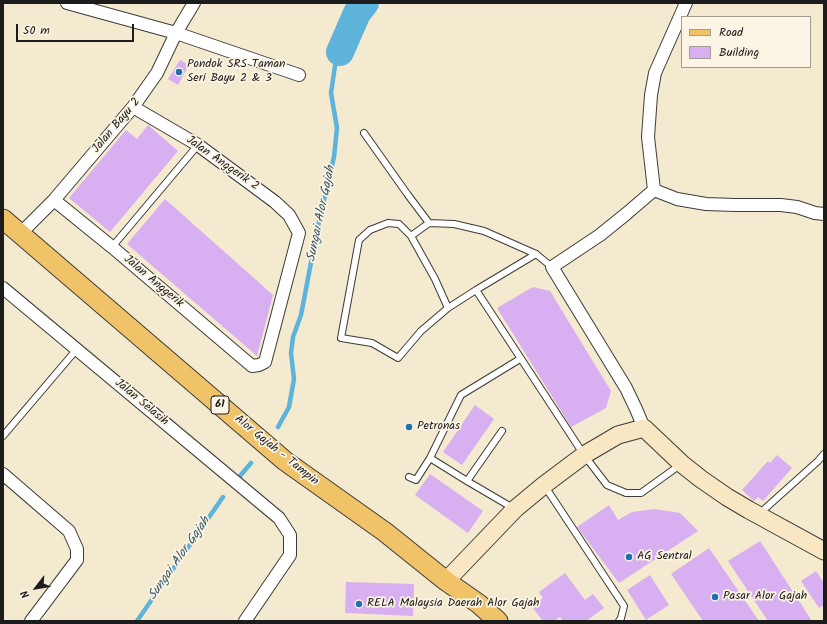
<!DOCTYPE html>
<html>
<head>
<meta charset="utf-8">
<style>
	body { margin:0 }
	#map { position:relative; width:827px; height:624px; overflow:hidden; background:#f3ead0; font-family:Kalam,sans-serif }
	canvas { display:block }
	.frame { position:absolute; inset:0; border:4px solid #1c1c1c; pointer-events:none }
	.legend { position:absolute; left:681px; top:16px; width:130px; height:52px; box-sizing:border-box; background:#fcf5e5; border:1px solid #a29e95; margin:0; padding:5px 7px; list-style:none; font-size:12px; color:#1c1c1c }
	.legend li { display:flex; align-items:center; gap:8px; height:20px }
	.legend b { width:20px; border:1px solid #a29e95 }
	.north { position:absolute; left:16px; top:568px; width:40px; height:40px; -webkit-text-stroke:3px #fcf5e5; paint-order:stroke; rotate:239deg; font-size:11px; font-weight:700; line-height:16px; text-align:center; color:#1c1c1c }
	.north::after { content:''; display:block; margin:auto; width:14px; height:18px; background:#1c1c1c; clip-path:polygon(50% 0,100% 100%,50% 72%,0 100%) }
	.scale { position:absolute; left:16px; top:24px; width:118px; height:18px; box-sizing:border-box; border:2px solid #1c1c1c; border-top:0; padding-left:5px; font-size:12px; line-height:14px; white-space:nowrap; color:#1c1c1c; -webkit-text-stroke:3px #fcf5e5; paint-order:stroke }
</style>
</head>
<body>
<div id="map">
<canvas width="827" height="624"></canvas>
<div class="frame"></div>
<ul class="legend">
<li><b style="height:5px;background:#f1c369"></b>Road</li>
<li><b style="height:11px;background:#d8aff0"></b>Building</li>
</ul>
<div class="north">N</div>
<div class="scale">50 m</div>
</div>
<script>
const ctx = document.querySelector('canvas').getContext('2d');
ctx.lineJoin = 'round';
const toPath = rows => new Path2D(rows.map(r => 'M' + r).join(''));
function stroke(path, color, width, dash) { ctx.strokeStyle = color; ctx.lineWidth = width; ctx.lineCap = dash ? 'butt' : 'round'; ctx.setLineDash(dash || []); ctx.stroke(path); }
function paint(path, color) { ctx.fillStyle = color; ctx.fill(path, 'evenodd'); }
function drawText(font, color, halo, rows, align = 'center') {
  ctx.font = font + ' Kalam,sans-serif'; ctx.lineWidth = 3.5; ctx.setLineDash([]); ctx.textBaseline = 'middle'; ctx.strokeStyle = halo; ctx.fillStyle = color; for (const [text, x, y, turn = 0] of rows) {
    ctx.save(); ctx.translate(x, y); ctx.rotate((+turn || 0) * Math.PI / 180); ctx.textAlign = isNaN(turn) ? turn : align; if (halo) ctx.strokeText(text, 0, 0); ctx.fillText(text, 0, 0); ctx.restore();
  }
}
const stream = toPath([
	[278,427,289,407,294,379,291,353,293,337,301,315,318,226,334,157,337,128,331,93,335,66,340,52],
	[240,476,251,463],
	[137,621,223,497]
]);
const river = toPath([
	[340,52,357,13,365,3]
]);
const building = toPath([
	[180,60,189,65,178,85,168,79],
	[148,125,178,151,110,232,69,198,126,130,137,139],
	[165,199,273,295,257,356,127,244],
	[533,287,550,291,611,391,606,408,571,427,497,308],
	[475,405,494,419,462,465,443,452],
	[777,455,792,468,763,501,758,497,754,501,742,490,768,461,770,463],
	[430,474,483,511,468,533,415,495],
	[609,505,618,520,632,512,654,509,680,513,698,531,619,583,577,527],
	[760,541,812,621,768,621,728,561],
	[709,548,759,621,703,621,671,574],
	[816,571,824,583,824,605,819,608,801,581],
	[565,573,585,600,593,594,604,608,586,621,563,621,560,617,554,621,543,621,532,607,543,598,539,592],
	[650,575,669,605,646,620,627,590],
	[346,582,414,584,413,616,345,613]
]);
const lane = toPath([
	[364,133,408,195,429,223],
	[388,223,399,224,411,236,435,279,448,308,421,331,398,358,372,343,341,338,359,240,370,230,388,223],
	[411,236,429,223,454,224,484,231,536,254,552,267],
	[112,247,198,145],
	[476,290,536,254],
	[448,308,476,290,584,455,607,485,626,493,641,493,680,465],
	[3,436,77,349],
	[430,458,461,395,520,359],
	[409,477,416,480,430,458,467,481,513,508],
	[467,481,502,431],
	[544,485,624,606,621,618,619,621],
	[759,514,818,461,824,454]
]);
const street = toPath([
	[67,3,176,33,299,75],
	[654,190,648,137,651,95,655,73,686,3],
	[654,190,677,199,706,204,735,205,781,205,797,207,815,213,824,214],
	[54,200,112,247,252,366,259,365,265,362,299,233,289,215,275,202,198,145,133,107],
	[20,234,54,200,133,107,157,73,176,33,194,3],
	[3,288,279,518,290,535,290,555,245,621],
	[644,428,636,409,626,388,552,267,600,235,626,214,654,190],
	[3,474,69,531,77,549,77,560,31,621]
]);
const secondary = toPath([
	[446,581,515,509,544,485,584,455,618,435,644,428,682,464,701,479,727,497,749,510,824,551]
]);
const primary = toPath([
	[3,219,285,461,385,532,446,581,479,604,498,621]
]);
const markers = [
	[179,72,4,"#1f6fb2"],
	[409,427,4,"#1f6fb2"],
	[629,557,4,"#1f6fb2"],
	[715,597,4,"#1f6fb2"],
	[359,604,4,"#1f6fb2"]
];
const shields = [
	[220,405,18]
];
const shieldNames = [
	["61",220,405]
];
const poiNames = [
	["Pondok SRS Taman",187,65],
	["Seri Bayu 2 & 3",187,79],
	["Petronas",417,427],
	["AG Sentral",637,557],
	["Pasar Alor Gajah",723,597],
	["RELA Malaysia Daerah Alor Gajah",367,604]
];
const streetNames = [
	["Jalan Bayu 2",117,126,-50],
	["Jalan Anggerik 2",222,164,35],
	["Jalan Anggerik",153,282,40],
	["Jalan Selasih",141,403,40],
	["Alor Gajah - Tampin",276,451,39]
];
const waterNames = [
	["Sungai Alor Gajah",322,214,-78],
	["Sungai Alor Gajah",180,559,-55]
];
stroke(stream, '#5eb3da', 4.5);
stroke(river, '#5eb3da', 28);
paint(building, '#d8aff0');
stroke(lane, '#3c3b37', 8);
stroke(street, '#3c3b37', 14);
stroke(secondary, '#3c3b37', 19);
stroke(primary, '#3c3b37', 21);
stroke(lane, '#fff', 6);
stroke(street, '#fff', 12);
stroke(secondary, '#f9e7c3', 17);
stroke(primary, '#f1c369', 19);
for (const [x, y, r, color] of markers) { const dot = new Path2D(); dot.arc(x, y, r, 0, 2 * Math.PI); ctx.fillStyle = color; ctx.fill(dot); stroke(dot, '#fcf5e5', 1.5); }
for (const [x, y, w] of shields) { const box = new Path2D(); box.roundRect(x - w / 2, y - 9, w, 18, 3); ctx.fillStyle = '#fcf5e5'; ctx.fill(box); stroke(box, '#1c1c1c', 1); }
drawText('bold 11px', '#1c1c1c', null, shieldNames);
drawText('12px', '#1c1c1c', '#fcf5e5', poiNames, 'left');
drawText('12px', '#1c1c1c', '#fcf5e5', streetNames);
drawText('italic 13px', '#365868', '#fcf5e5', waterNames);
</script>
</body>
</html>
